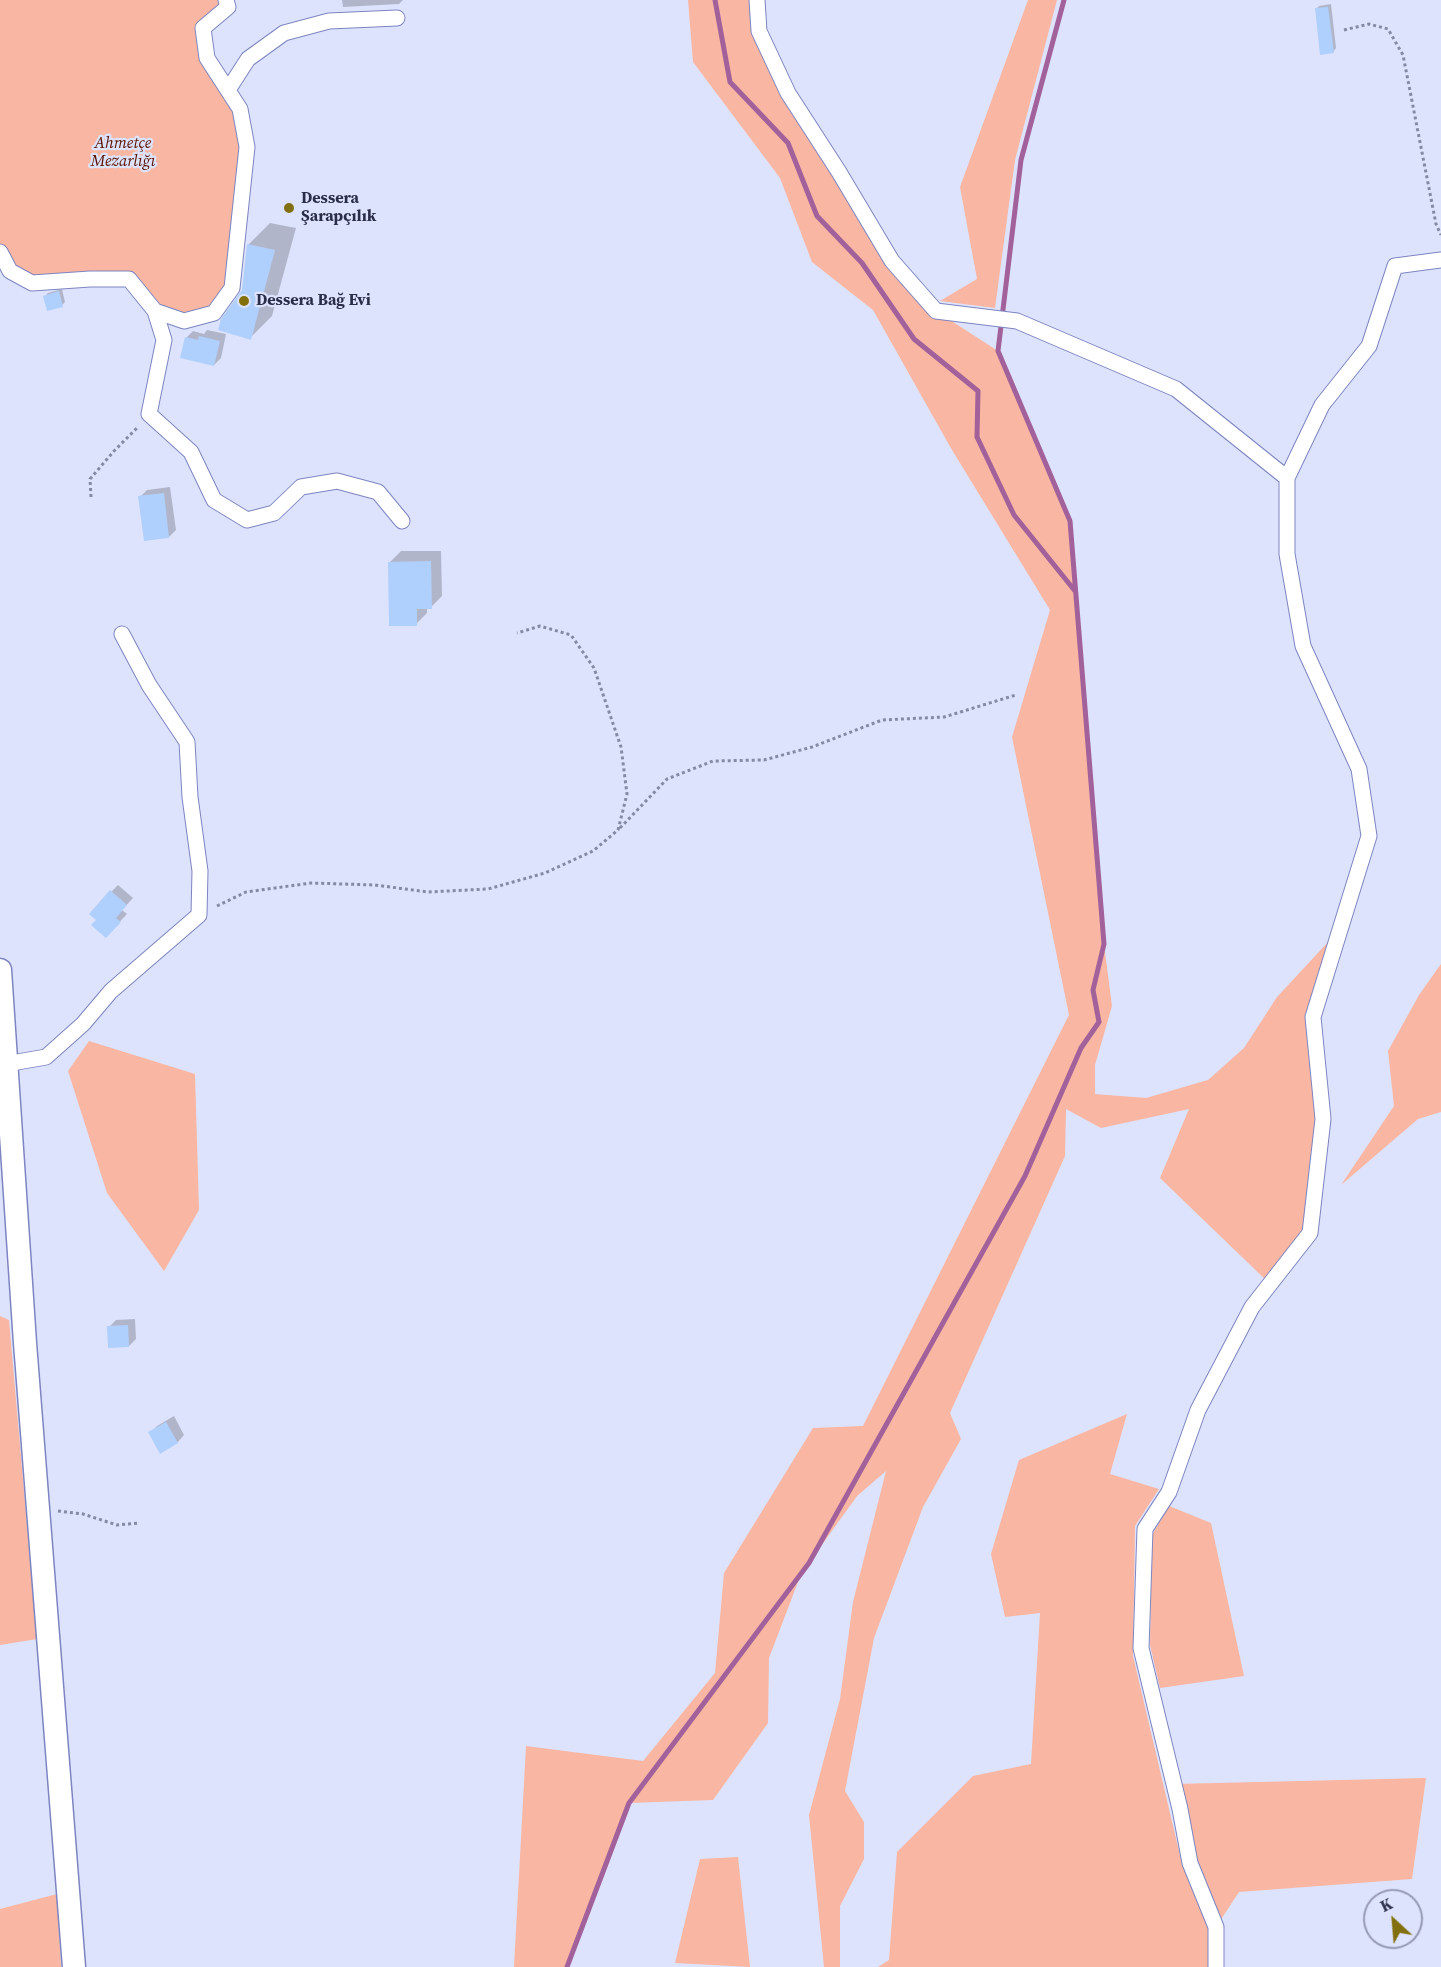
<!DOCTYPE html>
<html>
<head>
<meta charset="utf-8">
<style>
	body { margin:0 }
	#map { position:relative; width:1441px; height:1967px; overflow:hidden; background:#dee3fd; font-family:"Source Serif 4",serif }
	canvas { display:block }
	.north { position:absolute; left:1363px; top:1889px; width:60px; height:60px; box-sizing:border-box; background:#dee3fd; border:2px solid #969ab4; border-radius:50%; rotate:334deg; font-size:16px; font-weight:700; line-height:24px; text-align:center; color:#292d46 }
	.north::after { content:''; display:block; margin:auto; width:21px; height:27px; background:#82700f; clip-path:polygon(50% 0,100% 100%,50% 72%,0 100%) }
</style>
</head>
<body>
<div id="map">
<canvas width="1441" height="1967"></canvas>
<div class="north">K</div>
</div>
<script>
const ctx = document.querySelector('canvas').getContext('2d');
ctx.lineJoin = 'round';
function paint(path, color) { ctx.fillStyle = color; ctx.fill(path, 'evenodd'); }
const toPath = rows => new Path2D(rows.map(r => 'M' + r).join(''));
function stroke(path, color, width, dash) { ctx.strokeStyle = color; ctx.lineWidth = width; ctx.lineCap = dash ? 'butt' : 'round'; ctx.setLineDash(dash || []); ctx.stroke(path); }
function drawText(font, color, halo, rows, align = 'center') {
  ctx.font = font + ' "Source Serif 4",serif'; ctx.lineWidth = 4.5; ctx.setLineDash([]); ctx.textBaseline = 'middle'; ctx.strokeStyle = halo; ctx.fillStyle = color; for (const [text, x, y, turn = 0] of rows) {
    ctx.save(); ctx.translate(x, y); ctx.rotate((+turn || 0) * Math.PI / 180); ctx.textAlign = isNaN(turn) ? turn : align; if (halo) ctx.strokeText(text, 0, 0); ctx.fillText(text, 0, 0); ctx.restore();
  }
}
const green = toPath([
	[0,0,226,0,203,28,207,58,240,109,247,147,232,288,214,313,184,321,155,311,129,279,32,283,0,252],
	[688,0,753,0,759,31,892,261,936,311,998,351,1070,521,1104,944,1112,1006,1095,1065,1095,1094,1146,1098,1208,1080,1244,1048,1277,997,1342,927,1313,1017,1323,1119,1310,1233,1270,1284,1160,1178,1189,1109,1101,1128,1066,1109,1065,1156,950,1413,961,1439,923,1507,874,1638,845,1791,864,1822,864,1859,840,1906,840,1967,824,1967,809,1815,840,1699,853,1602,886,1471,857,1496,801,1574,769,1658,768,1723,713,1800,629,1803,567,1967,514,1967,526,1746,643,1761,715,1673,724,1573,813,1428,863,1426,1069,1015,1012,737,1050,610,952,450,873,310,812,262,780,178,693,62],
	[1028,0,1057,0,1015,160,995,308,940,301,977,279,960,187],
	[1441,964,1441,1112,1418,1119,1341,1185,1394,1106,1388,1051,1419,995],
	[89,1041,195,1074,199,1210,164,1271,107,1193,68,1071],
	[0,1316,9,1320,37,1639,0,1645],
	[1127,1414,1110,1474,1159,1489,1135,1526,1133,1656,1182,1864,1190,1864,1174,1784,1426,1778,1412,1879,1239,1892,1216,1927,1216,1967,878,1967,889,1960,897,1852,973,1776,1031,1764,1040,1613,1005,1617,991,1554,1019,1460],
	[1169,1506,1211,1523,1244,1676,1160,1688,1150,1645,1152,1535],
	[738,1857,750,1967,675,1963,700,1859],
	[57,1894,61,1967,0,1967,0,1909]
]);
const shadow = toPath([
	[342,0,403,0,399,4,343,7],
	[1331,4,1336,48,1333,52,1316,9,1319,6],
	[270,223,296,228,272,316,250,338,243,290,248,245],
	[62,289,65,302,62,305,45,296,48,293],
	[207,330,226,334,221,358,214,365,186,338,193,331,204,334],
	[170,487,176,530,169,537,140,497,147,490],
	[401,551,441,551,442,596,431,607,427,607,427,613,416,624,390,562],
	[118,885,133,898,122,910,127,914,113,929,98,920,111,892],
	[135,1319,136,1339,129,1346,109,1327,116,1320],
	[174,1416,184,1435,178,1442,160,1452,150,1433,157,1426]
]);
const stream = toPath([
	[715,0,730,82,788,143,817,216,862,263,914,339,978,391,977,437,1014,515,1075,591],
	[567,1967,629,1803,809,1563,1025,1176,1081,1048,1099,1022,1093,990,1104,944,1070,521,998,351,1021,160,1064,0]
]);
const building = toPath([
	[1328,7,1334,53,1320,55,1315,8],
	[247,244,275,250,251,340,218,330,221,319,242,290],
	[59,291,63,307,47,311,43,296],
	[199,336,220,341,214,366,180,358,185,337,198,340],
	[164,493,169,538,144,541,138,496],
	[431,561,432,609,417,609,417,626,389,626,388,562],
	[110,890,127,905,116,918,121,922,106,938,91,925,96,920,89,914],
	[128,1325,129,1347,108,1348,107,1326],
	[166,1422,178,1443,160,1454,148,1432]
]);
const path = toPath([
	[1344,30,1369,24,1388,29,1403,55,1436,224,1441,235],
	[91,497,90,479,114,451,138,427],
	[620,828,667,779,713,761,764,760,812,747,882,720,944,717,1016,695],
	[217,906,246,892,311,883,375,885,428,892,488,889,545,873,593,851,618,830,627,794,621,747,594,668,571,635,540,626,517,633],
	[58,1511,83,1514,117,1525,140,1523]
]);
const street = toPath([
	[757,0,759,31,788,93,839,172,892,261,936,311,1017,321,1176,389,1287,478],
	[228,90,248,59,284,33,329,21,397,18],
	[0,252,10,271,32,283,90,279,129,279,155,311,184,321,214,313,232,288,247,147,240,109,207,58,203,28,228,7,226,0],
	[155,311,164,340,149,414,191,452,214,500,247,520,274,513,301,487,337,481,378,492,402,521],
	[6,1064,46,1057,83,1024,111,991,199,915,200,871,190,797,187,742,149,685,122,634],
	[1216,1967,1216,1927,1190,1863,1180,1809,1141,1648,1145,1529,1169,1492,1198,1410,1252,1307,1310,1233,1323,1119,1313,1017,1369,836,1359,769,1303,646,1287,554,1287,478,1322,405,1369,346,1395,266,1441,260]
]);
const secondary = toPath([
	[0,970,25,1343,74,1967]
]);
const markers = [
	[289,208,6,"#82700f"],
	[244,301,6,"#82700f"]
];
const parkNames = [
	["Ahmetçe",123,144],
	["Mezarlığı",123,162]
];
const poiNames = [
	["Dessera",301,199],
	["Şarapçılık",301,217],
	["Dessera Bağ Evi",256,301]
];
paint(green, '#f9b6a2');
paint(shadow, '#0003');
stroke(stream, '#a2619a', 5);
paint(building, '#afcffc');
stroke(street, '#7c85c1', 17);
stroke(secondary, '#7c85c1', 25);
stroke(path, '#858aa3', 3, [3, 3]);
stroke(street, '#fff', 15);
stroke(secondary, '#fff', 22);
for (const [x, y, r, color] of markers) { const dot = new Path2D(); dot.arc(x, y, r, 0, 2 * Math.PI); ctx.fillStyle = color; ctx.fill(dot); stroke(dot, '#dee3fd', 2); }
drawText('italic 16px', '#591300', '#dee3fd', parkNames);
drawText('bold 16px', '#292d46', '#dee3fd', poiNames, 'left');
</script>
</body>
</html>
